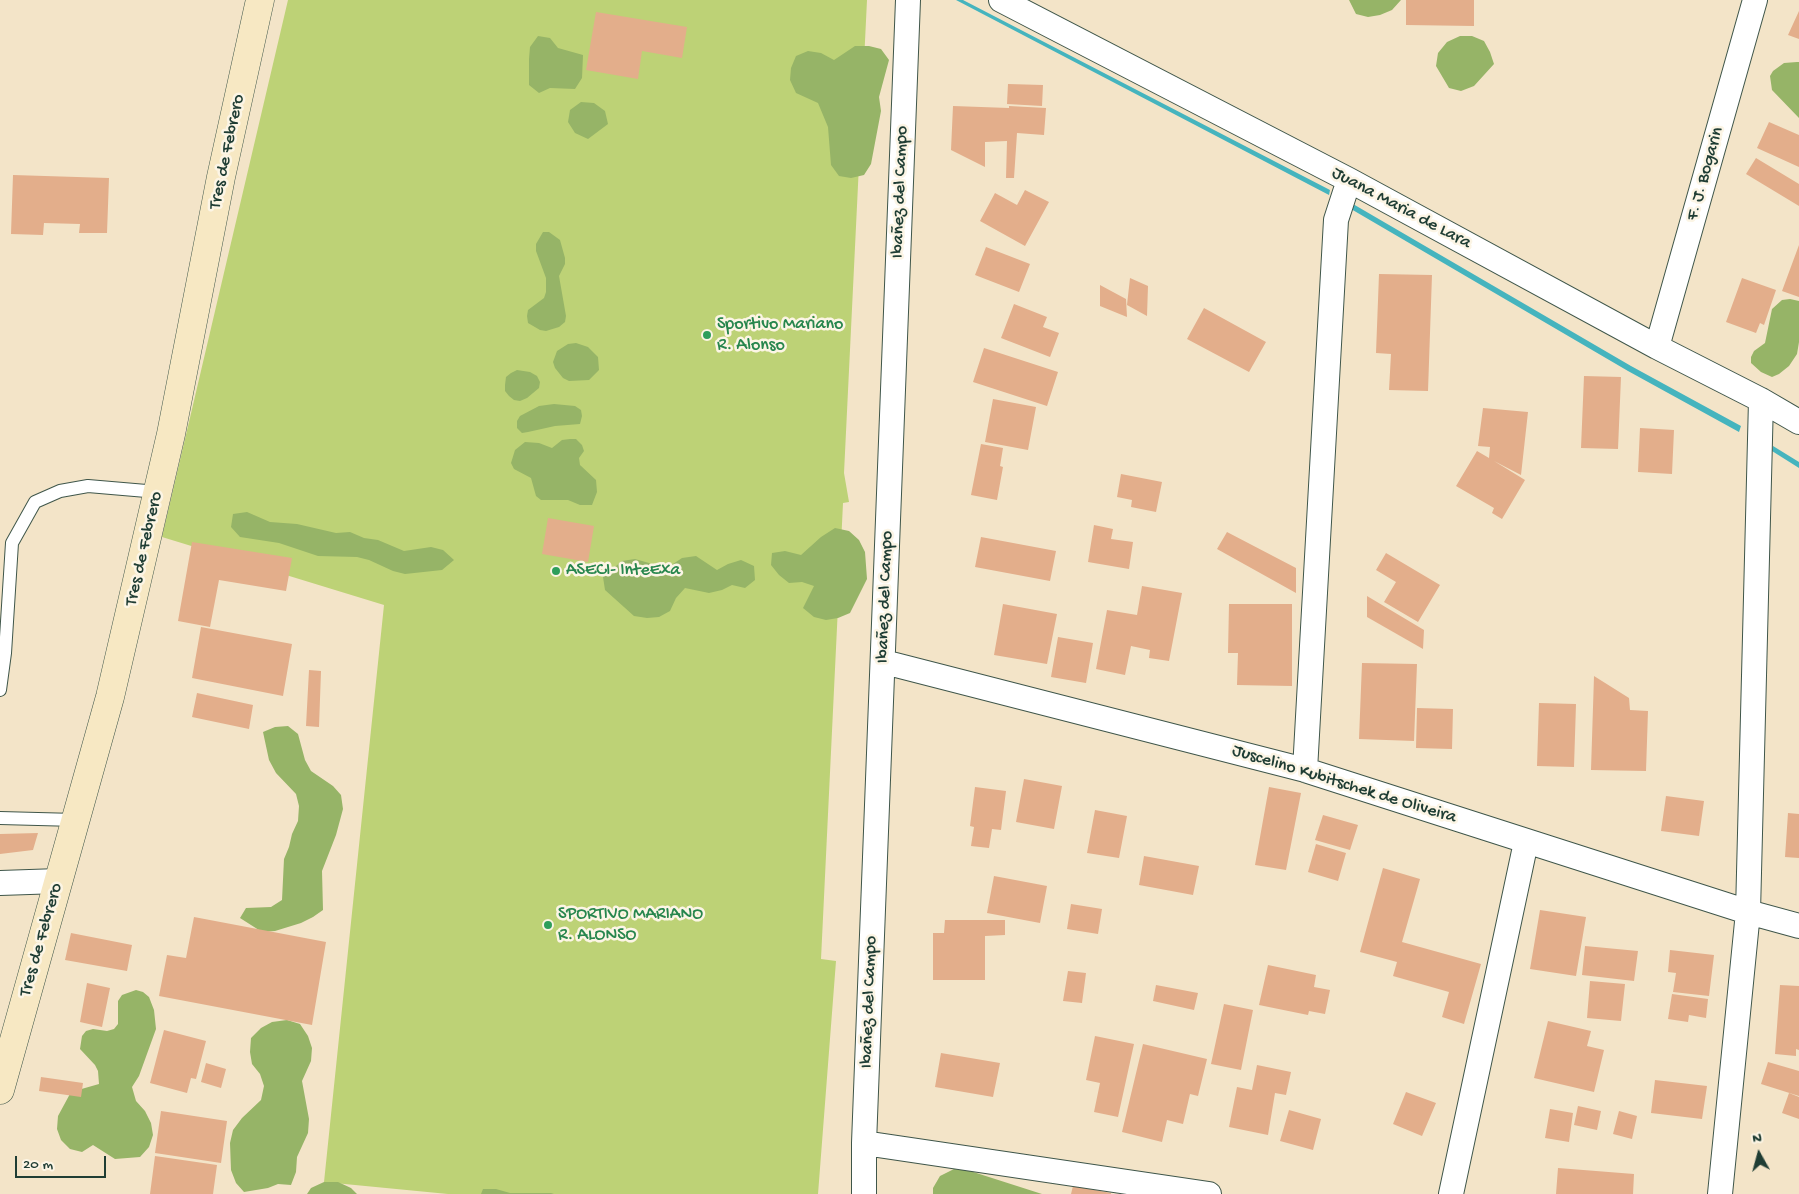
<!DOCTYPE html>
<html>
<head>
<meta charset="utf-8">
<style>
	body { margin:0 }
	#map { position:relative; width:1799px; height:1194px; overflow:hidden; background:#f3e4c8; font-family:"Gochi Hand",sans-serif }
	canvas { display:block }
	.north { position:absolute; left:1734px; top:1129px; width:50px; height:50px; -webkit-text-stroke:4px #fcf5e5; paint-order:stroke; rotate:353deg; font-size:14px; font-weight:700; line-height:20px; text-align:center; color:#1f3d34 }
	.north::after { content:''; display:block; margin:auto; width:18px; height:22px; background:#1f3d34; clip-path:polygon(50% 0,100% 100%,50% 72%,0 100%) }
	.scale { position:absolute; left:15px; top:1156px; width:91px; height:22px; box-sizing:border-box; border:2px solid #1f3d34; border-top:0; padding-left:6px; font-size:15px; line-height:18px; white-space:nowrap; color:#1f3d34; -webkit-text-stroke:4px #fcf5e5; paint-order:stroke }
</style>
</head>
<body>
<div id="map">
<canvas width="1799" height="1194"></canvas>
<div class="north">N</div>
<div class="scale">20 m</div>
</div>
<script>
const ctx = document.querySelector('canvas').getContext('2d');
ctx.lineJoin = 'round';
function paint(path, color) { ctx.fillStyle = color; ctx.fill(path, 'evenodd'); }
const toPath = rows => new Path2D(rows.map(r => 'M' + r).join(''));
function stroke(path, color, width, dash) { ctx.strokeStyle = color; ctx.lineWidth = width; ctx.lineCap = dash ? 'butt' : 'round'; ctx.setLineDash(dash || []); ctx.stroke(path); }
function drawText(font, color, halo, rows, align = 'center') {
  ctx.font = font + ' "Gochi Hand",sans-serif'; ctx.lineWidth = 5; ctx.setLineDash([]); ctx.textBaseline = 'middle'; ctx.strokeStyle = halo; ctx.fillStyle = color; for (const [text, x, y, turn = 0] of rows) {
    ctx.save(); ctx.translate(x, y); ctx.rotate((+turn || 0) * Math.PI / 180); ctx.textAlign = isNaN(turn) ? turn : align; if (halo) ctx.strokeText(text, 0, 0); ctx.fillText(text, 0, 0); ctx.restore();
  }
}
const green = toPath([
	[288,0,867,0,844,473,849,502,843,503,821,959,836,961,818,1194,448,1194,324,1182,384,605,162,537]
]);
const forest = toPath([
	[1349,0,1401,0,1392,10,1380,15,1368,17,1356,14],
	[538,36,550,38,558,48,583,55,582,78,575,89,550,88,539,93,529,85,529,59,530,47],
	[1460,36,1472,36,1484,41,1490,52,1494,64,1474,86,1461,91,1449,88,1436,66,1438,53,1447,42],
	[855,46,869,46,881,49,889,60,879,97,881,111,871,164,864,175,851,178,839,176,831,165,828,127,818,103,796,93,790,80,791,68,796,56,808,51,821,53,834,60],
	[1797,62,1799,62,1799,118,1772,90,1770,76,1773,71,1784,63],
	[581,102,594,103,605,111,608,124,588,139,575,133,568,122,570,110],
	[543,232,549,232,560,240,565,258,565,264,559,276,566,316,565,322,559,327,546,331,540,330,528,323,527,316,528,310,544,298,546,292,546,278,536,251,536,244],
	[1790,299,1799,301,1799,342,1797,354,1789,366,1779,374,1772,377,1761,372,1751,363,1751,357,1754,351,1765,343,1772,309,1782,300],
	[576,343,588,347,598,357,599,370,589,380,569,381,563,378,555,368,553,362,557,351,568,344],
	[517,370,530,372,537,376,540,382,539,388,527,398,520,401,514,400,509,396,505,391,505,385,506,377,511,373],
	[554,404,575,406,581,410,582,416,580,424,555,426,528,432,522,433,517,428,517,421,520,416,539,406],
	[570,439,576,439,582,445,584,451,579,458,580,465,596,480,597,492,592,505,580,505,568,500,541,500,536,496,531,478,514,469,511,463,515,450,525,442,539,443,552,448,562,440],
	[247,512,270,522,297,524,336,533,350,532,364,538,378,540,404,551,431,547,443,550,454,560,442,570,405,574,393,571,369,560,357,557,318,556,279,543,240,537,231,527,233,514],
	[835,528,849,531,859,540,865,552,867,579,850,613,838,618,826,620,814,617,803,608,814,586,802,582,789,583,779,575,771,565,772,553,785,551,801,555,821,537],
	[696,556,717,570,728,564,741,560,754,566,755,580,745,588,732,585,722,590,709,593,685,588,676,598,670,611,659,617,647,618,634,616,605,590,603,577,622,561,635,559,649,563,661,572,682,558],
	[288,726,298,734,305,760,311,771,333,786,341,795,343,809,336,835,322,871,323,910,313,917,301,923,275,931,262,932,240,918,246,908,271,907,282,900,284,859,289,847,292,834,298,821,299,806,296,794,276,773,269,760,263,732,275,727],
	[136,990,143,992,149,997,154,1010,156,1029,139,1076,132,1087,136,1101,145,1111,151,1123,153,1135,149,1147,140,1157,115,1159,93,1145,82,1152,70,1149,61,1140,57,1129,58,1116,71,1092,99,1084,98,1071,95,1065,80,1049,82,1036,86,1031,93,1029,107,1031,114,1029,118,1024,118,1001,122,995],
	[287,1020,300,1024,308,1036,312,1048,311,1061,302,1081,309,1119,308,1133,297,1157,296,1172,291,1185,278,1184,268,1188,244,1192,236,1183,231,1170,230,1143,233,1130,242,1118,261,1100,264,1086,260,1074,252,1064,250,1052,251,1038,261,1028,272,1022],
	[954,1169,967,1170,1042,1194,933,1194,933,1188,940,1176],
	[324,1182,338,1182,351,1188,357,1194,307,1194,311,1188],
	[483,1189,496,1189,510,1193,551,1193,554,1194,481,1194]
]);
const water = toPath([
	[956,0,963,0,1330,190,1329,195],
	[1353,204,1631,366,1741,426,1739,432,1628,371,1351,209],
	[1773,446,1799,462,1799,468,1772,451]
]);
const building = toPath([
	[1406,0,1474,0,1474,26,1406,25],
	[1799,11,1799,39,1788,35],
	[596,12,687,27,682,58,642,51,638,79,586,70],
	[1008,84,1043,85,1042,106,1007,104],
	[953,106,1009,108,1009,106,1046,108,1044,135,1017,133,1014,178,1006,178,1007,141,985,142,985,167,951,150],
	[1769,122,1799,135,1799,167,1757,148],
	[1756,158,1799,184,1799,206,1746,174],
	[13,175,109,178,107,233,79,233,80,224,44,223,43,235,11,234],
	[1025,190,1049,202,1025,246,980,221,995,193,1017,205],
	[1799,245,1799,297,1782,291],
	[986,247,1030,264,1019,292,975,275],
	[1379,274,1432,275,1428,391,1389,390,1391,354,1376,353],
	[1130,278,1148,286,1147,316,1127,305],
	[1742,278,1776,290,1764,325,1760,323,1756,333,1726,322],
	[1100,285,1126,299,1127,317,1100,306],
	[1014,304,1047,317,1043,327,1059,333,1050,357,1001,338],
	[1204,308,1266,342,1249,372,1187,339],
	[984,348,1058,372,1047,406,973,382],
	[1584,376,1621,377,1618,449,1581,448],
	[993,399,1036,407,1028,450,985,442],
	[1483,408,1528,412,1521,475,1494,461,1525,480,1502,519,1492,513,1494,508,1456,486,1477,451,1489,458,1490,447,1478,446],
	[1640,428,1674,430,1672,474,1638,472],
	[981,444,1003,448,1000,466,1003,467,997,500,971,495],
	[1121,474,1162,482,1156,512,1131,507,1132,500,1117,497],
	[548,518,594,526,588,562,542,554],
	[1094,525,1113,529,1111,539,1133,542,1129,569,1088,562],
	[1227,532,1296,568,1296,593,1217,549],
	[981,537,1056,551,1050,581,975,567],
	[192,542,292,558,286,591,219,580,210,627,178,621],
	[1386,553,1440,585,1418,622,1384,602,1396,582,1376,570],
	[1142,586,1182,593,1169,661,1149,658,1150,650,1131,646,1125,675,1096,669,1107,610,1137,615],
	[1367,596,1424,630,1423,649,1367,617],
	[1003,604,1057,614,1047,664,994,655],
	[1229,604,1292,604,1292,686,1237,685,1238,653,1228,653],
	[201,627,292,644,283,696,192,678],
	[1058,637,1093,643,1086,683,1051,677],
	[1362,663,1417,664,1414,741,1359,739],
	[309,670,321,671,319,727,306,726],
	[1594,676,1629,698,1630,710,1648,711,1646,771,1591,770],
	[197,693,253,705,249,729,192,717],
	[1539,703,1576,704,1574,767,1537,766],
	[1417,708,1453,709,1452,749,1416,748],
	[1024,779,1062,786,1054,829,1016,822],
	[975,787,1006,791,1001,830,992,829,989,848,971,846,974,827,970,826],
	[1269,787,1301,793,1286,870,1255,865],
	[1666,796,1704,801,1699,836,1661,831],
	[1095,810,1127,816,1119,858,1087,853],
	[1788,813,1799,814,1799,858,1785,857],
	[1323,815,1358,825,1350,850,1315,840],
	[38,833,33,850,0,854,0,834],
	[1316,844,1346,853,1338,881,1308,872],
	[1144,856,1199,866,1193,895,1139,885],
	[1383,868,1420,879,1402,942,1481,964,1464,1024,1442,1017,1449,992,1393,976,1397,962,1360,952],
	[994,876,1047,886,1040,923,987,913],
	[1071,904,1102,909,1098,934,1067,929],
	[1540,910,1586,917,1576,976,1530,969],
	[194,917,326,942,312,1025,159,996,167,955,186,958],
	[945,920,1005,920,1005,935,985,936,985,980,933,980,933,933,944,933],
	[71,933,132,945,127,971,65,960],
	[1585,946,1638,951,1634,981,1582,975],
	[1670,950,1714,955,1709,996,1673,992,1676,973,1668,972],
	[1268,965,1316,975,1314,987,1330,990,1325,1014,1309,1011,1308,1015,1259,1005],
	[1068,971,1086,973,1082,1003,1063,1001],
	[1590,981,1625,984,1621,1021,1587,1018],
	[87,983,110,988,102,1027,80,1022],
	[1156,985,1198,993,1194,1010,1153,1001],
	[1780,985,1799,986,1799,1050,1796,1049,1796,1056,1775,1054],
	[1672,994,1708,999,1706,1018,1689,1015,1688,1022,1668,1019],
	[1224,1004,1253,1010,1241,1070,1211,1064],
	[1548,1021,1591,1031,1587,1046,1604,1050,1594,1092,1534,1078],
	[164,1030,206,1041,196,1079,191,1078,187,1093,150,1083],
	[1095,1036,1134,1044,1118,1117,1094,1112,1100,1083,1086,1080],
	[1143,1044,1207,1059,1198,1096,1190,1094,1183,1124,1167,1120,1162,1142,1122,1132],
	[941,1053,1000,1063,993,1097,935,1087],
	[1768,1062,1799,1071,1799,1096,1761,1084],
	[206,1063,226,1069,221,1088,201,1082],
	[1257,1065,1291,1072,1286,1095,1275,1093,1268,1135,1229,1127,1237,1087,1252,1090],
	[41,1077,83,1083,81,1097,39,1091],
	[1655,1080,1707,1086,1702,1119,1651,1113],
	[1406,1092,1436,1103,1422,1136,1393,1124],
	[1789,1093,1799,1097,1799,1119,1782,1113],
	[1578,1106,1601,1111,1597,1130,1574,1125],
	[1550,1109,1573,1113,1569,1142,1545,1138],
	[1289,1110,1321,1119,1313,1150,1280,1141],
	[161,1111,227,1121,221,1163,155,1153],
	[1619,1111,1637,1116,1632,1139,1613,1134],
	[155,1156,217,1165,213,1194,150,1194],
	[1558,1168,1634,1174,1633,1194,1556,1194],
	[1073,1186,1111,1193,1111,1194,1071,1194]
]);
const lane = toPath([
	[0,690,5,653,12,543,35,502,60,491,88,486,158,492],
	[0,818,76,820]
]);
const street = toPath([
	[1001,0,1349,180,1657,347,1761,400,1799,422],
	[1657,347,1755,0],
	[884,662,1305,770,1748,912,1799,926],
	[1305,770,1336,220,1349,180],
	[0,883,59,881],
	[864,1143,1209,1194],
	[864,1194,864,1143,908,0],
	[1451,1194,1526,842],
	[1720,1194,1748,912,1761,400]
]);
const secondary = toPath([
	[0,1090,110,697,171,434,221,177,260,0]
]);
const markers = [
	[707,335,5,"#2e9e5b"],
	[556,571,5,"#2e9e5b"],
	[548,925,5,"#2e9e5b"]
];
const streetNames = [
	["Tres de Febrero",228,152,-78],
	["F. J. Bogarin",1706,174,-74],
	["Ibañez del Campo",901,192,-88],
	["Juana Maria de Lara",1401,209,28],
	["Tres de Febrero",145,549,-77],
	["Ibañez del Campo",886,597,-88],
	["Juscelino Kubitschek de Oliveira",1344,785,17],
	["Tres de Febrero",42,940,-74],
	["Ibañez del Campo",870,1002,-88]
];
const leisureNames = [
	["Sportivo Mariano",717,325],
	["R. Alonso",717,346],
	["ASECI- InteExa",566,571],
	["SPORTIVO MARIANO",558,915],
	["R. ALONSO",558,936]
];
paint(green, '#bdd276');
paint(forest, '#96b467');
paint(water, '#45b4be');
paint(building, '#e3ae8b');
stroke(lane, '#3f564a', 14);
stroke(street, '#3f564a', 26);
stroke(secondary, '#3f564a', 29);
stroke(lane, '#fff', 12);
stroke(street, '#fff', 24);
stroke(secondary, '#f7e8c3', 28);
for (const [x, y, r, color] of markers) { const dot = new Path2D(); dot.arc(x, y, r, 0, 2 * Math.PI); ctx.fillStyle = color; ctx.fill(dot); stroke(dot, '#fcf5e5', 2); }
drawText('18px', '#1f3d34', '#fcf5e5', streetNames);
drawText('18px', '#27864d', '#fcf5e5', leisureNames, 'left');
</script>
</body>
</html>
